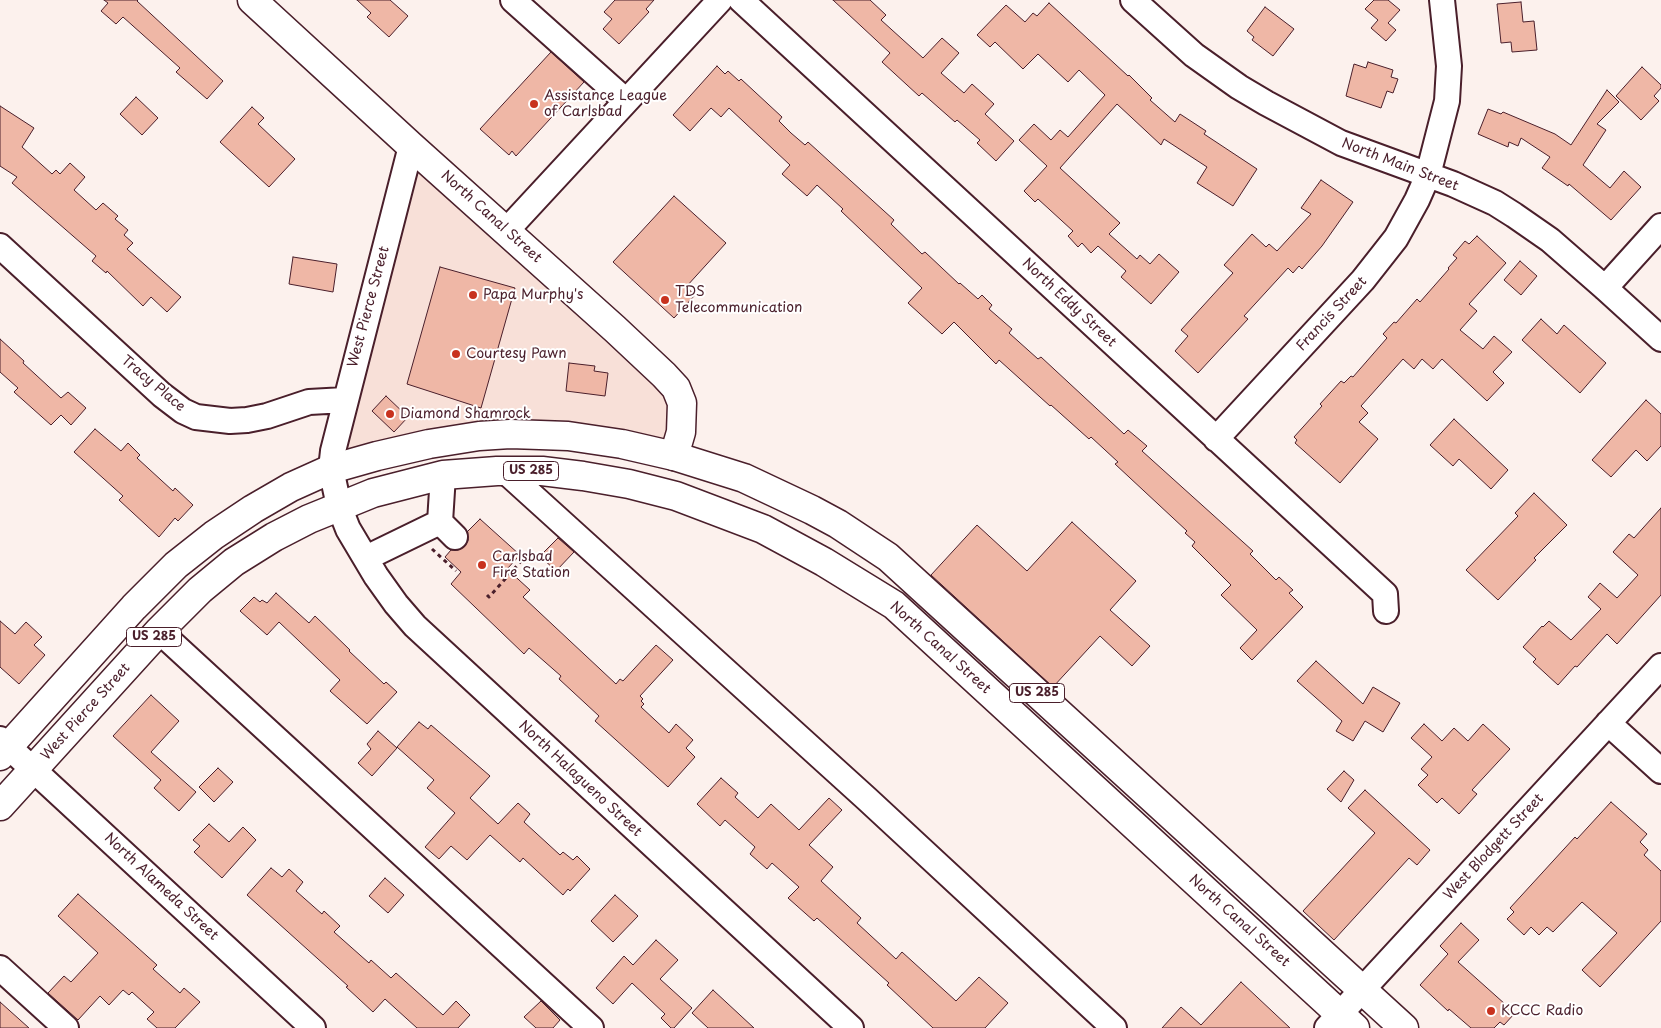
<!DOCTYPE html>
<html>
<head>
<meta charset="utf-8">
<style>
	body { margin:0 }
	canvas { display:block; background:#fcf1ed }
</style>
</head>
<body>
<canvas width="1661" height="1028"></canvas>
<script>
const ctx = document.querySelector('canvas').getContext('2d');
ctx.lineJoin = 'round';
function paint(path, color) { ctx.fillStyle = color; ctx.fill(path, 'evenodd'); }
const toPath = rows => new Path2D(rows.map(r => 'M' + r).join(''));
function stroke(path, color, width, dash) { ctx.strokeStyle = color; ctx.lineWidth = width; ctx.lineCap = dash ? 'butt' : 'round'; ctx.setLineDash(dash || []); ctx.stroke(path); }
function drawText(font, color, halo, rows, align = 'center') {
  ctx.font = font + ' "Playpen Sans",sans-serif'; ctx.lineWidth = 4; ctx.setLineDash([]); ctx.textBaseline = 'middle'; ctx.strokeStyle = halo; ctx.fillStyle = color; for (const [text, x, y, turn = 0] of rows) {
    ctx.save(); ctx.translate(x, y); ctx.rotate((+turn || 0) * Math.PI / 180); ctx.textAlign = isNaN(turn) ? turn : align; if (halo) ctx.strokeText(text, 0, 0); ctx.fillText(text, 0, 0); ctx.restore();
  }
}
const built = toPath([
	[411,146,676,388,674,456,597,440,377,456,333,451]
]);
const building = toPath([
	[104,0,138,0,137,1,223,81,207,99,176,72,180,68,123,17,116,24,101,11,108,3,104,0],
	[357,0,390,0,408,16,389,37,367,17,371,13,357,0],
	[615,0,654,0,646,9,649,12,619,44,603,29,612,19,604,12,615,0],
	[833,0,870,0,886,15,881,20,923,58,942,38,959,53,941,73,964,93,972,84,994,104,985,114,1014,141,996,161,977,143,980,140,957,120,955,122,922,93,919,96,882,62,890,53,833,0],
	[1374,0,1388,0,1400,10,1388,23,1396,30,1386,41,1371,28,1378,20,1365,9,1374,0],
	[1521,2,1523,22,1534,21,1537,50,1512,52,1511,42,1501,43,1497,4,1521,2],
	[1049,3,1128,76,1129,75,1152,98,1150,100,1175,122,1180,114,1206,131,1204,134,1257,169,1233,206,1197,183,1207,167,1164,139,1161,145,1117,104,1060,168,1120,223,1109,234,1137,259,1140,255,1150,264,1159,254,1179,272,1151,304,1121,277,1126,271,1098,246,1091,253,1082,243,1078,247,1068,236,1073,231,1038,199,1035,202,1024,191,1047,166,1019,140,1034,124,1051,140,1060,130,1068,137,1105,95,1079,70,1068,82,1038,54,1023,69,995,42,990,47,977,35,1006,5,1025,22,1033,13,1037,16,1049,3],
	[1265,7,1294,29,1273,56,1252,40,1254,37,1247,31,1265,7],
	[551,52,584,82,516,156,512,151,509,155,480,129,551,52],
	[1368,62,1393,70,1391,77,1398,79,1393,93,1387,91,1381,108,1346,96,1354,64,1366,68,1368,62],
	[717,66,725,74,728,71,739,81,741,79,782,117,779,121,791,133,805,145,808,142,894,220,891,224,922,254,925,252,959,284,960,283,978,299,982,295,992,305,989,309,1012,329,1009,333,1038,359,1041,357,1124,434,1128,430,1147,446,1142,451,1253,551,1250,554,1276,580,1279,577,1293,590,1289,593,1303,607,1252,660,1240,648,1257,630,1221,595,1231,585,1192,546,1195,542,1185,533,1187,531,1115,464,1118,462,1091,437,1089,439,1051,405,1050,406,999,360,996,364,954,322,942,334,908,303,922,288,841,211,843,209,817,185,807,196,782,174,790,165,729,108,721,117,711,108,690,131,673,115,717,66],
	[1642,67,1661,85,1661,88,1654,96,1659,101,1641,120,1616,96,1642,67],
	[1607,90,1619,102,1597,124,1606,130,1583,165,1610,188,1624,171,1641,187,1611,220,1569,184,1568,186,1542,168,1550,157,1521,138,1518,146,1509,142,1508,147,1478,134,1488,109,1501,114,1503,112,1555,134,1571,145,1607,90],
	[136,97,158,118,142,135,120,114,136,97],
	[0,106,34,128,22,147,52,174,56,170,60,174,70,163,85,177,74,190,96,210,103,203,118,216,115,219,128,230,124,235,133,243,127,249,181,297,167,312,151,297,143,306,107,271,106,273,92,261,96,256,12,183,17,177,0,166,0,106],
	[252,107,264,118,258,124,295,159,269,187,220,142,252,107],
	[1321,180,1353,202,1322,246,1302,269,1299,266,1293,273,1288,268,1244,316,1248,319,1198,373,1175,351,1188,336,1181,330,1233,273,1224,265,1252,234,1266,247,1269,244,1277,251,1311,214,1301,208,1321,180],
	[674,196,726,243,686,287,695,295,674,318,613,262,674,196],
	[1477,236,1506,263,1469,304,1477,311,1460,330,1483,349,1494,336,1512,352,1493,372,1504,383,1487,401,1442,359,1433,369,1422,359,1414,369,1403,359,1361,406,1368,413,1359,422,1378,439,1340,483,1295,443,1297,440,1294,437,1322,406,1320,404,1341,381,1344,383,1351,376,1353,377,1387,338,1383,334,1394,322,1396,323,1417,299,1420,302,1449,269,1448,268,1457,258,1453,255,1465,241,1469,244,1477,236],
	[293,257,337,264,333,292,289,284,293,257],
	[1520,261,1537,276,1521,295,1504,280,1520,261],
	[440,267,515,288,481,408,407,384,440,267],
	[1541,319,1557,334,1564,325,1606,363,1580,393,1522,340,1541,319],
	[0,339,24,361,23,363,61,398,68,392,86,408,71,425,61,415,51,425,14,392,18,388,0,372,0,339],
	[569,363,595,366,594,371,608,373,605,396,566,391,569,363],
	[386,396,408,417,394,432,372,411,386,396],
	[1646,400,1661,414,1661,446,1647,461,1636,450,1611,477,1592,460,1646,400],
	[1454,419,1508,470,1491,489,1459,459,1453,466,1430,445,1454,419],
	[95,429,121,451,128,443,140,455,137,458,173,491,175,488,193,505,178,521,175,518,159,537,119,500,123,496,74,452,95,429],
	[1534,493,1567,525,1534,558,1536,560,1498,600,1466,570,1518,516,1515,513,1534,493],
	[1661,508,1661,595,1617,644,1607,634,1577,667,1575,666,1558,685,1533,662,1536,659,1523,647,1542,626,1543,627,1549,621,1571,640,1601,609,1588,597,1600,583,1617,598,1638,575,1613,552,1629,534,1634,538,1661,508],
	[480,519,520,555,507,569,530,590,523,597,616,684,620,679,623,681,656,645,673,660,640,696,643,699,641,701,644,704,641,707,669,733,676,724,693,740,686,748,695,757,668,787,595,721,599,716,559,679,561,676,529,648,524,654,451,584,461,572,445,557,451,550,458,550,465,546,468,540,467,532,480,519],
	[1072,522,1136,581,1110,610,1150,646,1132,666,1100,636,1053,687,931,575,977,525,1027,571,1072,522],
	[558,538,574,552,556,571,540,556,558,538],
	[276,593,309,623,315,616,350,650,349,651,384,684,386,682,397,692,367,724,330,691,340,680,279,622,267,635,240,611,254,597,260,602,262,600,267,603,276,593],
	[0,621,15,634,26,622,42,637,34,645,45,655,19,684,0,667,0,621],
	[1316,661,1363,704,1373,687,1400,703,1383,732,1365,721,1353,741,1336,731,1342,721,1297,681,1316,661],
	[151,695,179,721,151,752,196,792,179,811,154,788,161,780,113,736,151,695],
	[419,722,428,729,431,725,490,776,470,798,498,824,518,803,530,814,524,822,560,855,563,852,573,860,577,856,590,869,570,891,568,889,563,895,523,858,520,862,490,835,467,860,451,846,439,859,425,847,455,813,427,788,434,780,397,747,419,722],
	[1424,724,1442,741,1454,728,1468,741,1483,724,1510,749,1472,790,1477,794,1459,814,1442,798,1437,803,1418,785,1428,775,1421,769,1432,757,1411,738,1424,724],
	[378,731,397,748,372,776,358,763,371,749,367,744,378,731],
	[218,768,233,782,214,802,199,787,218,768],
	[1344,771,1354,780,1341,802,1327,789,1344,771],
	[721,778,738,793,735,797,758,818,771,804,799,830,829,798,842,810,809,845,833,867,821,881,861,918,857,923,896,959,902,952,956,1001,979,977,1008,1003,985,1028,933,1028,887,985,889,983,817,918,814,921,788,898,799,887,772,863,767,869,750,854,755,847,725,820,720,826,697,804,721,778],
	[1365,790,1430,850,1417,865,1409,858,1334,940,1303,911,1375,833,1348,808,1365,790],
	[1611,802,1647,834,1640,842,1648,850,1644,855,1661,871,1661,921,1600,987,1582,970,1617,933,1582,902,1553,932,1547,927,1539,935,1531,927,1524,935,1507,919,1514,912,1510,908,1575,837,1577,839,1611,802],
	[209,824,229,842,243,827,256,840,222,878,194,852,200,846,193,840,209,824],
	[271,868,282,877,289,869,303,882,296,891,322,914,324,911,340,926,334,932,369,963,371,960,391,978,396,973,443,1015,456,1001,470,1015,458,1028,417,1028,385,999,373,1012,346,987,348,986,247,895,271,868],
	[385,878,404,895,388,913,369,896,385,878],
	[78,894,157,965,153,969,180,993,184,988,200,1002,175,1028,157,1028,147,1019,154,1012,132,992,129,995,123,990,109,1005,100,996,78,1020,48,993,64,976,71,982,98,953,58,916,78,894],
	[615,895,638,916,613,942,591,921,615,895],
	[1461,923,1479,940,1458,962,1515,1013,1504,1025,1500,1022,1494,1028,1471,1028,1449,1009,1448,1011,1420,985,1448,954,1440,946,1461,923],
	[656,940,678,960,660,979,692,1008,674,1028,671,1028,661,1018,665,1014,632,983,613,1004,596,988,624,956,633,965,656,940],
	[1241,982,1290,1028,1162,1028,1181,1007,1201,1025,1241,982],
	[713,990,754,1028,708,1028,692,1013,713,990],
	[541,1001,560,1020,553,1028,536,1028,524,1017,541,1001],
	[0,1002,29,1028,0,1028,0,1002]
]);
const path = toPath([
	[432,549,456,571],
	[487,595,489,597,523,559]
]);
const minor = toPath([
	[513,0,626,101],
	[741,0,1385,594,1386,611],
	[1133,0,1194,55,1239,87,1266,103,1341,143,1453,184,1495,203,1514,215,1550,240,1605,288,1661,339],
	[411,146,333,451,331,469,339,506,348,529,376,576,396,604,415,626,851,1028],
	[507,230,720,0],
	[0,246,162,395,183,411,196,417,230,421,247,420,267,416,309,402,345,400],
	[1605,288,1661,226],
	[1216,439,1363,280,1396,238,1417,200,1428,175,1447,101,1449,66,1442,0],
	[505,471,867,799,1114,1028],
	[440,522,443,475],
	[440,522,455,537],
	[366,558,440,522],
	[159,631,591,1028],
	[1608,723,1661,771],
	[0,739,313,1028],
	[0,968,66,1028],
	[1327,1028,1661,666]
]);
const major = toPath([
	[252,0,411,146,615,329,664,375,676,388,682,403,681,432,674,456]
]);
const highway = toPath([
	[0,756,134,607,176,565,214,535,253,509,291,487,331,469,377,456,429,444,479,436,510,434,540,435,568,436,622,444,674,456,744,478,812,510,838,524,888,557,1404,1028],
	[0,806,159,631,200,590,234,562,274,537,309,519,373,493,443,475,497,471,542,471,583,476,629,484,676,496,763,529,824,562,894,605,1355,1028]
]);
const markers = [
	[534,104,5,"#c8321e"],
	[473,295,5,"#c8321e"],
	[665,300,5,"#c8321e"],
	[456,354,5,"#c8321e"],
	[390,414,5,"#c8321e"],
	[482,565,5,"#c8321e"],
	[1491,1011,5,"#c8321e"]
];
const shields = [
	[531,471,55],
	[154,637,55],
	[1037,693,55]
];
const shieldNames = [
	["US 285",531,471],
	["US 285",154,637],
	["US 285",1037,693]
];
const poiNames = [
	["Assistance League",544,96],
	["of Carlsbad",544,112],
	["TDS",675,292],
	["Telecommunication",675,308],
	["Papa Murphy's",483,295],
	["Courtesy Pawn",466,354],
	["Diamond Shamrock",400,414],
	["Carlsbad",492,557],
	["Fire Station",492,573],
	["KCCC Radio",1501,1011]
];
const streetNames = [
	["North Main Street",1400,165,21],
	["North Canal Street",491,217,42],
	["North Eddy Street",1069,303,43],
	["West Pierce Street",369,307,-75],
	["Francis Street",1332,314,-47],
	["Tracy Place",153,384,40],
	["North Canal Street",940,648,42],
	["West Pierce Street",86,712,-48],
	["North Halagueno Street",580,779,43],
	["West Blodgett Street",1494,847,-47],
	["North Alameda Street",161,887,43],
	["North Canal Street",1239,921,42]
];
paint(built, '#f8e0d8');
paint(building, '#efb7a6');
stroke(building, '#4a1f2b', 1);
stroke(minor, '#4a1f2b', 28);
stroke(major, '#4a1f2b', 31);
stroke(highway, '#4a1f2b', 31);
stroke(path, '#4a1f2b', 3, [4, 4]);
stroke(minor, '#fff', 24);
stroke(major, '#fff', 28);
stroke(highway, '#fff', 28);
for (const [x, y, r, color] of markers) { const dot = new Path2D(); dot.arc(x, y, r, 0, 2 * Math.PI); ctx.fillStyle = color; ctx.fill(dot); stroke(dot, '#fff', 2); }
for (const [x, y, w] of shields) { const box = new Path2D(); box.roundRect(x - w / 2, y - 9.5, w, 19, 4); ctx.fillStyle = '#fff'; ctx.fill(box); stroke(box, '#4a1f2b', 1); }
drawText('bold 12px', '#4a1f2b', null, shieldNames);
drawText('14px', '#4a1f2b', '#fff', poiNames, 'left');
drawText('14px', '#4a1f2b', '#fff', streetNames);
</script>
</body>
</html>
